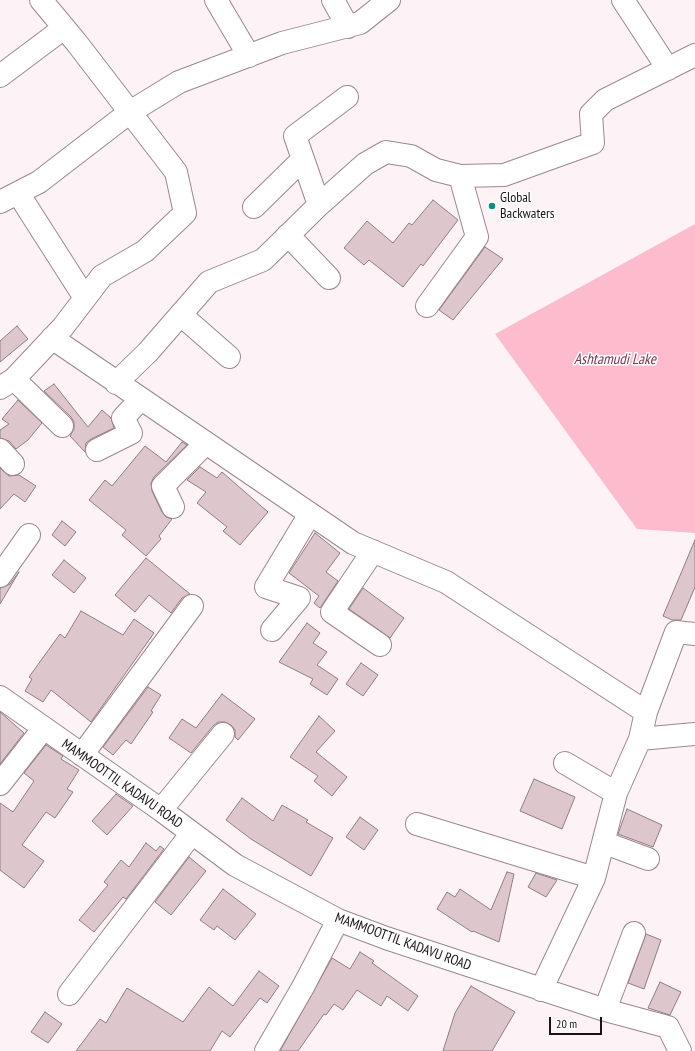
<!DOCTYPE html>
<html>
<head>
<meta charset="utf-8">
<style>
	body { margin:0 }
	#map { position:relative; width:695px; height:1051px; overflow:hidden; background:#fdf3f6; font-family:"PT Sans Narrow",sans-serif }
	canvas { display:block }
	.scale { position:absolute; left:549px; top:1017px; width:53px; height:18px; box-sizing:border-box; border:2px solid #1b1315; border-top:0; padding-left:5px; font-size:12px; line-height:14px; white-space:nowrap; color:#1b1315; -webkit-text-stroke:3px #fff; paint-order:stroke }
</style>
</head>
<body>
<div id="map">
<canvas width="695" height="1051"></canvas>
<div class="scale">20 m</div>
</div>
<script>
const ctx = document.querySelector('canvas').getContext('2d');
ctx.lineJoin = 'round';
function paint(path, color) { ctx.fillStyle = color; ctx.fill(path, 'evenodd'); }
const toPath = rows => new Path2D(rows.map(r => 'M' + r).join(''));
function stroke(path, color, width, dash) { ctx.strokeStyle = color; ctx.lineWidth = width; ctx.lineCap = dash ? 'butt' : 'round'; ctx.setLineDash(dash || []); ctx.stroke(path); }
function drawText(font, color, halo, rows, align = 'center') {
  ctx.font = font + ' "PT Sans Narrow",sans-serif'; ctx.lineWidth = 3; ctx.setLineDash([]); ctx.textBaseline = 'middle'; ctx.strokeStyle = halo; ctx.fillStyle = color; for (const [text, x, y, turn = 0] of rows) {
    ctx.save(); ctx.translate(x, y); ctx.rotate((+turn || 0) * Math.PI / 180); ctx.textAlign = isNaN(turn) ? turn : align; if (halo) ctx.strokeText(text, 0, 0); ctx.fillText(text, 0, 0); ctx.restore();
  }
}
const water = toPath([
	[695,224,695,533,637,529,495,334]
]);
const building = toPath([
	[433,200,458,220,423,266,421,264,403,287,369,260,364,265,344,248,367,221,393,243,409,223,412,225,433,200],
	[485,247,503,259,453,320,439,310,485,247],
	[17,326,28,339,0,362,0,341,17,326],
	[54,384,88,427,102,410,111,418,114,428,91,439,86,443,85,452,70,436,74,429,74,422,71,417,44,391,54,384],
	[18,400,42,423,28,440,16,449,9,441,0,438,0,430,9,424,2,419,18,400],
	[182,442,187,445,154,477,151,483,152,491,162,512,166,517,172,519,159,536,161,539,146,556,122,535,126,530,89,500,105,480,112,486,145,446,166,462,182,442],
	[200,467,217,478,222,472,268,512,240,545,223,531,227,527,197,503,206,492,187,480,200,467],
	[0,468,9,476,19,475,36,486,25,502,14,494,0,509,0,468],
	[62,521,76,532,65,546,52,535,62,521],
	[315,533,340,553,326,572,338,581,320,608,314,603,319,596,289,573,315,533],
	[695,540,695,587,681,620,672,620,663,616,695,540],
	[146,558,190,594,182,598,171,613,149,595,135,612,115,595,146,558],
	[64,560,86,578,74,593,52,575,64,560],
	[19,572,0,604,0,588,10,584,19,572],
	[363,588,404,618,390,638,349,609,363,588],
	[81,611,123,635,134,619,154,633,91,722,51,690,43,702,25,691,32,679,29,677,60,634,65,638,81,611],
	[307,623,320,633,313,643,327,652,317,665,338,679,327,695,310,684,313,679,279,662,307,623],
	[361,663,378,675,363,696,346,684,361,663],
	[148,687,161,695,151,711,153,712,131,744,126,740,113,755,103,747,148,687],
	[222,694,255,719,238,740,235,737,235,730,231,725,225,722,218,722,213,726,191,753,169,738,182,719,196,728,222,694],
	[0,712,24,733,0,764,0,712],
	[319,716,335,731,316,752,347,777,332,796,314,781,318,776,290,757,319,716],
	[46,745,63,756,61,759,79,770,67,789,73,792,55,818,46,812,22,845,44,861,24,888,0,870,0,803,13,812,34,781,24,773,46,745],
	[534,779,575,797,562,829,520,811,534,779],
	[116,794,133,806,107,835,92,821,116,794],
	[242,798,273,821,282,805,308,820,306,822,333,838,311,876,251,839,226,820,242,798],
	[627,809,662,825,653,847,618,834,627,809],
	[360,817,378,830,364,850,346,837,360,817],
	[146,843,156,851,160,846,164,849,126,899,123,897,94,932,79,920,108,885,104,882,121,860,129,867,146,843],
	[189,857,206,871,171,915,155,902,189,857],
	[507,872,514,874,499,942,473,931,472,932,437,909,447,892,455,897,460,889,491,910,507,872],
	[536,873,557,880,546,897,528,887,536,873],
	[223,889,256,914,235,940,217,926,214,930,200,920,223,889],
	[646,934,661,940,644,989,628,983,646,934],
	[360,952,374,961,372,963,418,996,408,1011,387,996,381,1006,357,990,343,1010,334,1004,326,1015,324,1014,298,1051,280,1051,332,958,350,969,360,952],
	[259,971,279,986,267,1003,260,998,230,1037,222,1031,210,1051,76,1051,100,1019,106,1023,127,988,183,1022,209,987,233,1006,259,971],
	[660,982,681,992,670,1015,648,1008,660,982],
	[471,986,515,1012,492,1051,443,1051,455,1013,471,986],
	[45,1012,62,1024,48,1043,31,1032,45,1012]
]);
const minor = toPath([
	[216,0,249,56],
	[333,0,348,27],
	[623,0,668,69],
	[0,76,64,28],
	[18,193,85,298],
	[0,202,39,182,130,112,179,82,282,43,360,23,389,0],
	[319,205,295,136,347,97],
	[254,207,303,159],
	[288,235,329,278],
	[427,306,477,237,460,176],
	[181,315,229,357],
	[52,338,353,543,446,582,646,712,640,739,616,793,594,878,541,990],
	[14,379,62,426],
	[116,383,148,352,209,282,263,260,319,205,365,164,386,152,411,156,436,170,460,176,504,175,593,143,591,114,605,100,695,55],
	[0,388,14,379,63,327,102,276,145,251,185,213,176,172,76,42,41,0],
	[0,450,13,464],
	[97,450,131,433,123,418,141,399],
	[173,507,163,486,206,443],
	[373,551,332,612,380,645],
	[0,576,29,535],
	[272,630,299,598,266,587,310,514],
	[0,697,161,810,235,865,338,920,386,938,605,1010,668,1027,680,1051],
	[646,712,676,632,695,634],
	[640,739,695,734],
	[82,755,192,606],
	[565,763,616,793],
	[0,784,43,729],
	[161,810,223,734],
	[417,824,594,878],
	[605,843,648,859],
	[69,994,192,833],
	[605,1010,634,933],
	[266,1051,303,987,338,920]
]);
const markers = [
	[492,206,4,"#009381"]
];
const poiNames = [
	["Global",500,198],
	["Backwaters",500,214]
];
const streetNames = [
	["MAMMOOTTIL KADAVU ROAD",122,784,35],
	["MAMMOOTTIL KADAVU ROAD",403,942,20]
];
const waterNames = [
	["Ashtamudi Lake",615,360]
];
paint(water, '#fcbcce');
paint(building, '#ddc7cd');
stroke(building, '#917d82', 1);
stroke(minor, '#9c878d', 24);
stroke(minor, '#fff', 22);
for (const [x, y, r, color] of markers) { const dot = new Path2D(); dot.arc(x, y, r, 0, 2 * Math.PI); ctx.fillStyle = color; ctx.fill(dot); stroke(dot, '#fff', 1.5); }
drawText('14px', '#1b1315', '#fff', poiNames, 'left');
drawText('14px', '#1b1315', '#fff', streetNames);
drawText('italic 15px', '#7e344e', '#fff', waterNames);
</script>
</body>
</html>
